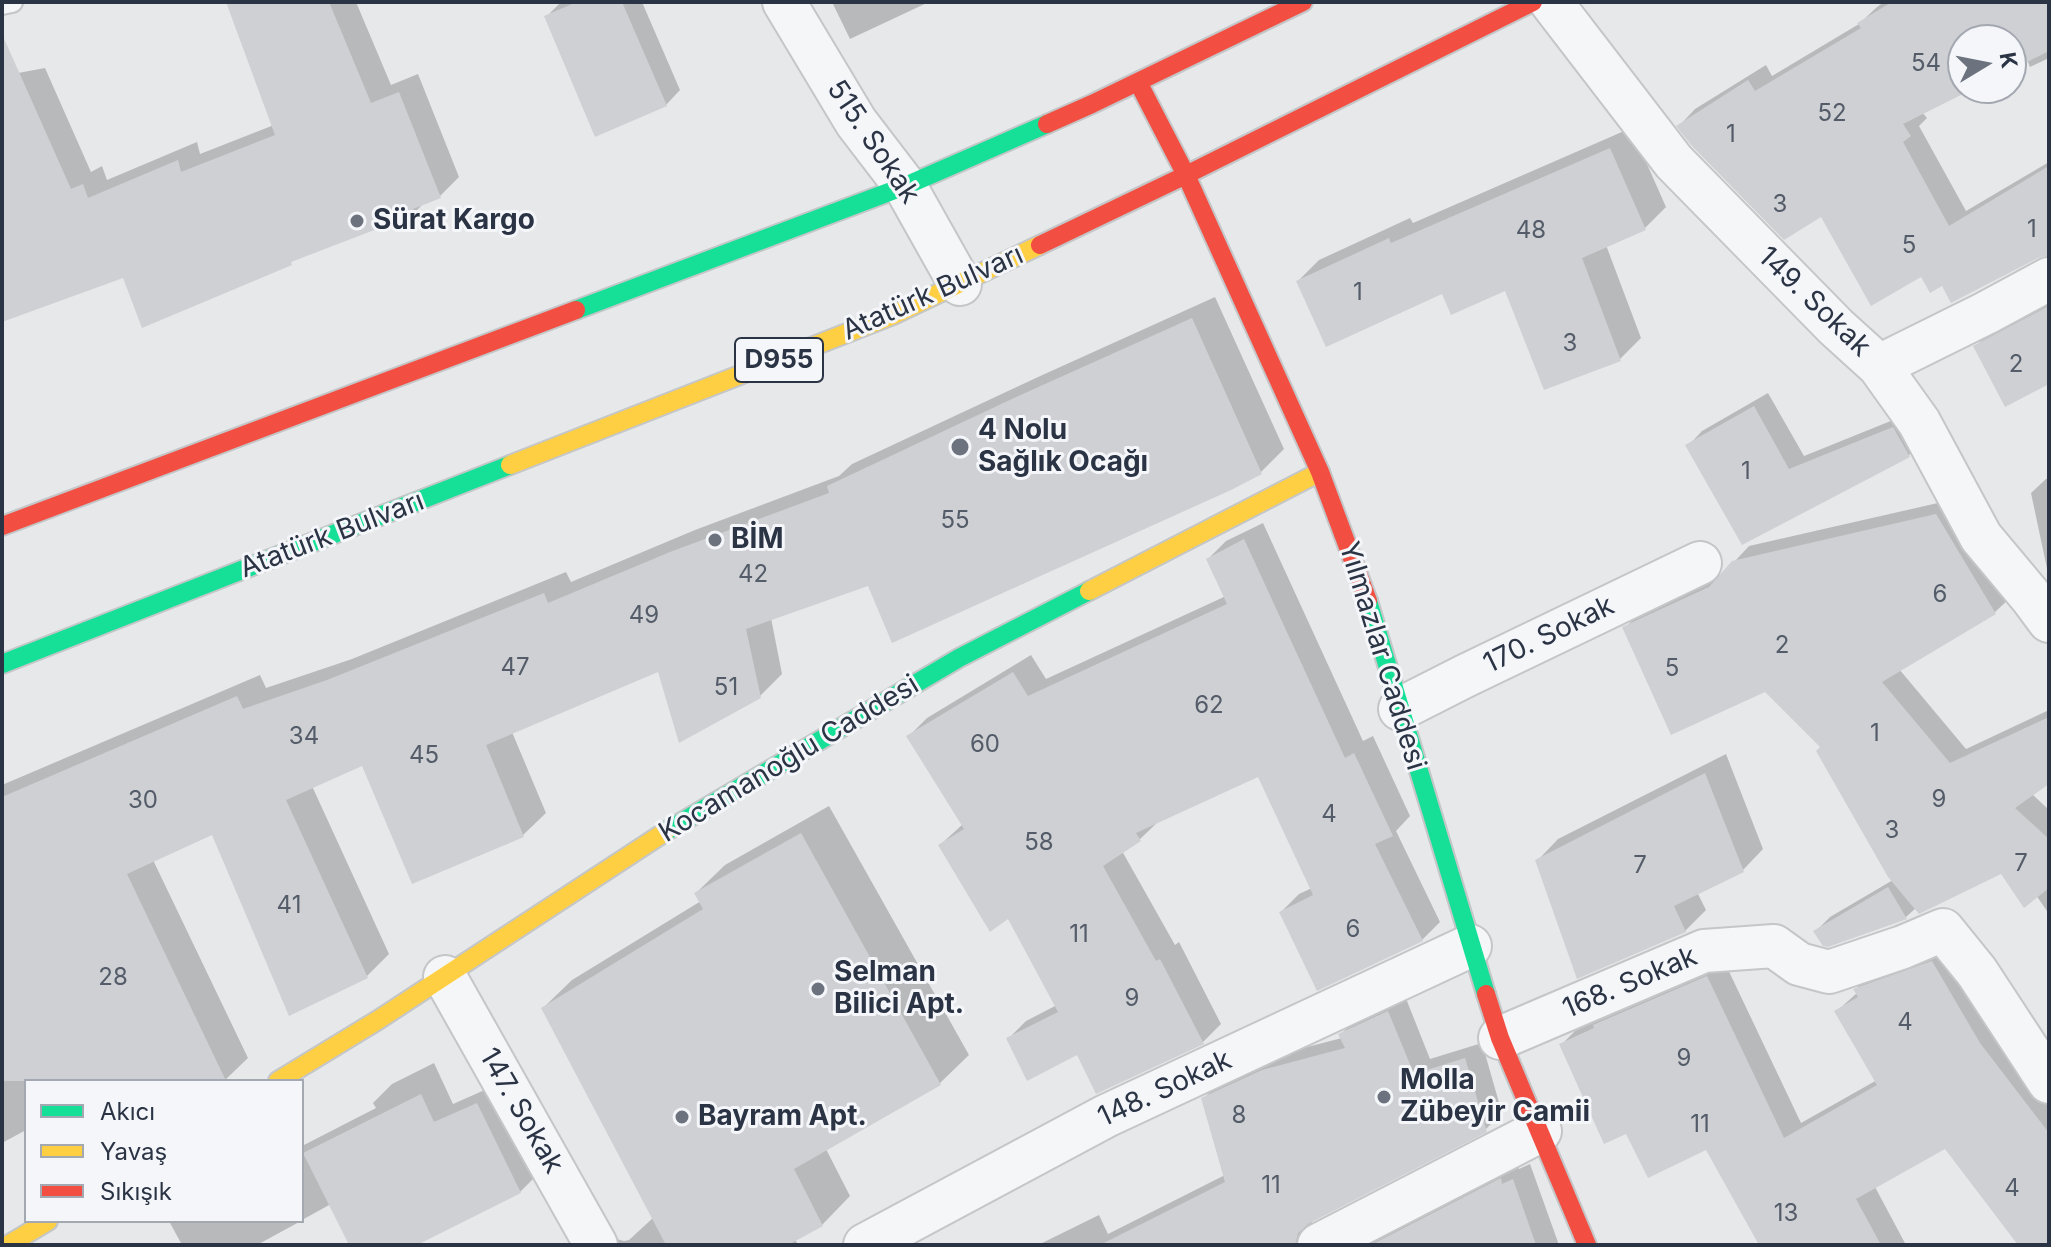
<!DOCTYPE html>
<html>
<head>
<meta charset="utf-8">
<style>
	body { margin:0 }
	#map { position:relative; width:2051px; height:1247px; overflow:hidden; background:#e6e8ea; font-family:Inter,sans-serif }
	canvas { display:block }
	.frame { position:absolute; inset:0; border:4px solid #2b3445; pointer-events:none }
	.legend { position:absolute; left:24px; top:1079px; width:280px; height:144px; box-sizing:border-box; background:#f4f6f9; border:2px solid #a4a8b1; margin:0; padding:10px 14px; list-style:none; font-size:24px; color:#2b3445 }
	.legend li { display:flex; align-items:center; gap:16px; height:40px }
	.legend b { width:40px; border:2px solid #a4a8b1 }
	.north { position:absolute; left:1947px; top:24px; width:80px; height:80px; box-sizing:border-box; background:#f4f6f9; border:2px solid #a4a8b1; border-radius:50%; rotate:80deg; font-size:22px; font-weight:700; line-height:32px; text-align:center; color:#2b3445 }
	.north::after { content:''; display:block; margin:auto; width:28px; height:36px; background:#6c737f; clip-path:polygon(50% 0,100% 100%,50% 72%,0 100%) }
</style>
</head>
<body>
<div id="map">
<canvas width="2051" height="1247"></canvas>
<div class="frame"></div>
<ul class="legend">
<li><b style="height:10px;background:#16e098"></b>Akıcı</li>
<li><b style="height:10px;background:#ffcf43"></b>Yavaş</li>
<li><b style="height:10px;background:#f24e42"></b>Sıkışık</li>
</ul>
<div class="north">K</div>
</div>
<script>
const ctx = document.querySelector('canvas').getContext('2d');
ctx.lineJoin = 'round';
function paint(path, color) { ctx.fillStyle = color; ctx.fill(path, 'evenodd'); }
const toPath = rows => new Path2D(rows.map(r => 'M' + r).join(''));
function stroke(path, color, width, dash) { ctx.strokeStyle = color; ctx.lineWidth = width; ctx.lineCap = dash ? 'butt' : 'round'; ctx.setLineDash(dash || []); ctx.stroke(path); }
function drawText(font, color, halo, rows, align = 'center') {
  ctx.font = font + ' Inter,sans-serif'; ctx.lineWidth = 6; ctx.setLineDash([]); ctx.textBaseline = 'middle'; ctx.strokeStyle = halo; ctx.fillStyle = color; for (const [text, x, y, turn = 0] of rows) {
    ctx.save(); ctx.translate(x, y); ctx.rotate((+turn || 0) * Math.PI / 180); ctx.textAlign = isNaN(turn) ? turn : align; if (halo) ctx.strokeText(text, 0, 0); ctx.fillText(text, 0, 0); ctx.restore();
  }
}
const shadow = toPath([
	[229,2,356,2,391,85,418,74,459,177,440,196,425,202,414,213,295,259,290,263,125,275,2,320,2,76,45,68,91,172,102,166,107,180,197,142,200,154,274,125],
	[561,2,642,2,680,90,666,105,546,17],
	[832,2,929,2,850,39],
	[1884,2,2049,2,2049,58,2030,67,2027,60,2011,68,2011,40,1963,40,1963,88,1971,88,1922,112,1927,118,1919,126,1966,211,2049,162,2049,253,1943,283,1921,275,1679,126,1695,109,1766,65,1772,76,1859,24,1877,7],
	[1631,128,1666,207,1645,228,1606,245,1641,338,1620,359,1507,289,1443,291,1298,281,1319,260,1410,218,1413,223],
	[1215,297,1284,449,1261,472,1230,488,869,584,771,618,782,674,759,697,660,670,512,732,546,813,523,835,413,881,364,763,312,786,389,954,367,976,213,832,153,860,248,1058,224,1081,26,1081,26,1130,2,1143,2,785,260,675,266,688,352,659,566,572,571,582,695,530,839,476,852,464,1038,377],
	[2049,300,2049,382,1976,346,1992,330],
	[1768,393,1804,456,1908,414,1924,441,1909,455,1743,542,1688,446,1702,431],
	[2049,478,2049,578,2031,493,2046,479],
	[1951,500,2010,598,1994,613,1899,669,1966,749,2049,710,2049,782,2032,794,2049,810,2049,914,2036,895,2002,872,1916,908,1906,917,1816,931,1830,917,1893,880,1823,746,1766,690,1625,628,1640,612,1724,573,1749,546],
	[1263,523,1363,741,1373,736,1410,816,1396,831,1440,922,1422,940,1281,912,1299,894,1312,888,1259,774,1159,821,1139,840,1122,851,1175,945,1179,942,1221,1024,1203,1042,1077,1053,1008,1039,1026,1021,1057,1005,1008,916,940,845,963,824,909,736,927,718,1031,655,1046,679,1226,596,1208,559,1226,541],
	[1726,754,1763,849,1743,870,1697,892,1706,910,1685,931,1538,860,1558,839],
	[829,806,969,1055,940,1083,826,1149,850,1196,822,1225,795,1239,798,1245,598,1245,613,1238,624,1241,629,1240,654,1217,543,1008,572,980,701,901,696,893,725,865],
	[1948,946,2049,1095,2049,1245,2021,1245,1945,1147,1875,1187,1906,1245,1761,1245,1706,1147,1627,1131,1561,1045,1578,1028,1724,961,1801,1123,1877,1080,1837,1011,1857,993,1855,990,1871,973],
	[1405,996,1430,1059,1482,1043,1502,1113,1485,1130,1313,1219,1311,1225,1314,1240,1319,1245,1038,1245,1099,1215,1108,1234,1225,1175,1203,1099,1220,1082,1280,1054,1342,1038,1341,1034,1357,1018],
	[434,1063,453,1104,496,1085,539,1173,520,1192,412,1245,352,1245,331,1204,302,1220,302,1146,376,1108,373,1103,392,1084],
	[1517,1163,1519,1169,1530,1164,1559,1245,1359,1245],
	[169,1221,301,1221,257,1245,182,1245]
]);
const building = toPath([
	[226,2,329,2,371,103,399,92,441,198,413,209,416,214,291,262,292,265,142,328,123,278,2,322,2,34,71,189,83,184,88,198,178,160,181,172,275,135],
	[577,2,622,2,667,106,595,137,544,16],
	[1892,2,2049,2,2049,51,2011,70,2011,40,1963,40,1963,88,1975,88,1903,124,1911,136,1903,142,1949,226,2049,166,2049,255,2038,258,1951,303,1942,286,1930,293,1921,277,1871,306,1821,217,1784,240,1692,146,1676,126,1748,80,1755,91,1861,28,1857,23],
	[1610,148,1646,230,1582,258,1621,361,1544,390,1505,291,1451,315,1442,294,1326,347,1296,281,1389,238,1391,243],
	[2049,306,2049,384,2005,407,1973,346],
	[1192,318,1262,474,1231,490,892,643,868,586,746,629,761,698,679,743,658,672,486,745,524,837,412,884,362,766,286,800,368,978,289,1016,212,835,127,874,226,1081,2,1081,2,797,237,696,243,709,327,680,544,593,548,603,670,552,829,493,827,486,1014,398],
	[1754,406,1789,469,1893,427,1910,457,1742,545,1685,445],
	[1936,514,1996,614,1882,682,1950,763,2049,717,2049,784,2015,808,2049,839,2049,888,2024,908,2001,874,1919,914,1888,877,1816,751,1820,747,1765,692,1671,735,1622,627,1709,587,1732,561],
	[1244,539,1345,758,1354,753,1393,836,1375,844,1423,941,1317,991,1279,912,1313,895,1258,777,1136,833,1141,841,1103,866,1156,961,1160,959,1204,1044,1096,1094,1077,1055,1027,1081,1006,1038,1058,1012,1008,919,990,932,938,845,964,829,906,736,1013,672,1028,696,1227,604,1206,559],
	[1705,773,1744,872,1674,906,1686,932,1577,979,1535,860],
	[801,833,941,1085,794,1169,823,1226,788,1245,666,1245,541,1008,703,909,694,893],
	[1888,887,1907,919,1828,947,1823,946,1813,931],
	[1932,961,1980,1043,2049,1133,2049,1245,2018,1245,1945,1149,1856,1199,1881,1245,1759,1245,1706,1150,1648,1178,1626,1134,1604,1144,1559,1044,1594,1028,1593,1025,1707,976,1784,1138,1877,1085,1834,1011,1858,997,1853,989],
	[1388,1011,1414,1074,1465,1058,1487,1132,1308,1224,1298,1233,1295,1245,1100,1245,1225,1182,1201,1098,1262,1070,1345,1048,1338,1034],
	[421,1094,434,1122,477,1103,521,1193,417,1245,349,1245,303,1153],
	[1501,1178,1502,1184,1513,1179,1536,1245,1371,1245]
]);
const lane = toPath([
	[2,4,12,2]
]);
const street = toPath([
	[784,2,856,122,905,186,960,284],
	[1551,2,1674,162,1836,327,1879,366,1919,422,1981,537,2032,598,2049,621],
	[1879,366,1986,313,2049,279],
	[1400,709,1465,676,1700,563],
	[445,977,596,1245],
	[1500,1038,1704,951,1774,946,1799,964,1829,972,1903,947,1943,930,1977,972,2049,1082],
	[865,1245,1106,1116,1470,946],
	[1319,1245,1540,1131]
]);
const fast = toPath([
	[576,310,905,186,1047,124],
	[1368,601,1486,994],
	[2,664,510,465],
	[665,832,959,658,1089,591]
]);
const slow = toPath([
	[510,465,893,315,1040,245],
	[1089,591,1320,472],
	[278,1081,378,1020,665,832],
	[8,1245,48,1221]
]);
const jam = toPath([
	[1138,82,1186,175,1320,472,1368,601],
	[1047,124,1092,104,1303,2],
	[1040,245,1186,175,1533,2],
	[2,526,576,310],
	[1486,994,1500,1038,1587,1245]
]);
const markers = [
	[357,221,8,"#6c737f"],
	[960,447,10,"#6c737f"],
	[715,540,8,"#6c737f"],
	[818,989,8,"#6c737f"],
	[1384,1097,8,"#6c737f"],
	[682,1117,8,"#6c737f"]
];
const numberNames = [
	["54",1926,64],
	["52",1832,114],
	["1",1731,135],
	["3",1780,205],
	["1",2032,230],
	["48",1531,231],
	["5",1909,246],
	["1",1358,293],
	["3",1570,344],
	["2",2016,365],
	["1",1746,472],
	["55",955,521],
	["42",753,575],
	["6",1940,595],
	["49",644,616],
	["2",1782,646],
	["47",515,668],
	["5",1672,669],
	["51",726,688],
	["62",1209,706],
	["1",1875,734],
	["34",304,737],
	["60",985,745],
	["45",424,756],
	["9",1939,800],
	["30",143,801],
	["4",1329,815],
	["3",1892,831],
	["58",1039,843],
	["7",2021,864],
	["7",1640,866],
	["41",289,906],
	["6",1353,930],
	["11",1079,935],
	["28",113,978],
	["9",1132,999],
	["4",1905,1023],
	["9",1684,1059],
	["8",1239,1116],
	["11",1700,1125],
	["11",1271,1186],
	["4",2012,1189],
	["13",1786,1214]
];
const shields = [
	[779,360,88]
];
const shieldNames = [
	["D955",779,360]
];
const streetNames = [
	["515. Sokak",873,142,56],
	["Atatürk Bulvarı",933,293,-24],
	["149. Sokak",1814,302,44],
	["Atatürk Bulvarı",332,535,-21],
	["170. Sokak",1549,635,-26],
	["Yılmazlar Caddesi",1382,656,73],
	["Kocamanoğlu Caddesi",789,759,-31],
	["168. Sokak",1630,983,-23],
	["148. Sokak",1165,1089,-25],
	["147. Sokak",521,1111,60]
];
const poiNames = [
	["Sürat Kargo",373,221],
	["4 Nolu",978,431],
	["Sağlık Ocağı",978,463],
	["BİM",731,540],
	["Selman",834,973],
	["Bilici Apt.",834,1005],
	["Molla",1400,1081],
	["Zübeyir Camii",1400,1113],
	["Bayram Apt.",698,1117]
];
paint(shadow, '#0003');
paint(building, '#ced0d3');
stroke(lane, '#c4c6c8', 24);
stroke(street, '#c4c6c8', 46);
stroke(fast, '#c4c6c8', 22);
stroke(slow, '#c4c6c8', 22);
stroke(jam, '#c4c6c8', 22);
stroke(lane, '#f5f6f7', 20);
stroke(street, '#f5f6f7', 42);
stroke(fast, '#16e098', 18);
stroke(slow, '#ffcf43', 18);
stroke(jam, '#f24e42', 18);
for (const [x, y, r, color] of markers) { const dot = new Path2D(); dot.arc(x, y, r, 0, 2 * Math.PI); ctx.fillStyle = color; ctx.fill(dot); stroke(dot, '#f4f6f9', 3); }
drawText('24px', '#545c69', null, numberNames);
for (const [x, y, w] of shields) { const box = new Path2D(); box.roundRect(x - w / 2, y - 22, w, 44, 6); ctx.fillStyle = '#f4f6f9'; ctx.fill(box); stroke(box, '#2b3445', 2); }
drawText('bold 26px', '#2b3445', null, shieldNames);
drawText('28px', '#2b3445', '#f4f6f9', streetNames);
drawText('bold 28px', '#2b3445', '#f4f6f9', poiNames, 'left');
</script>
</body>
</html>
